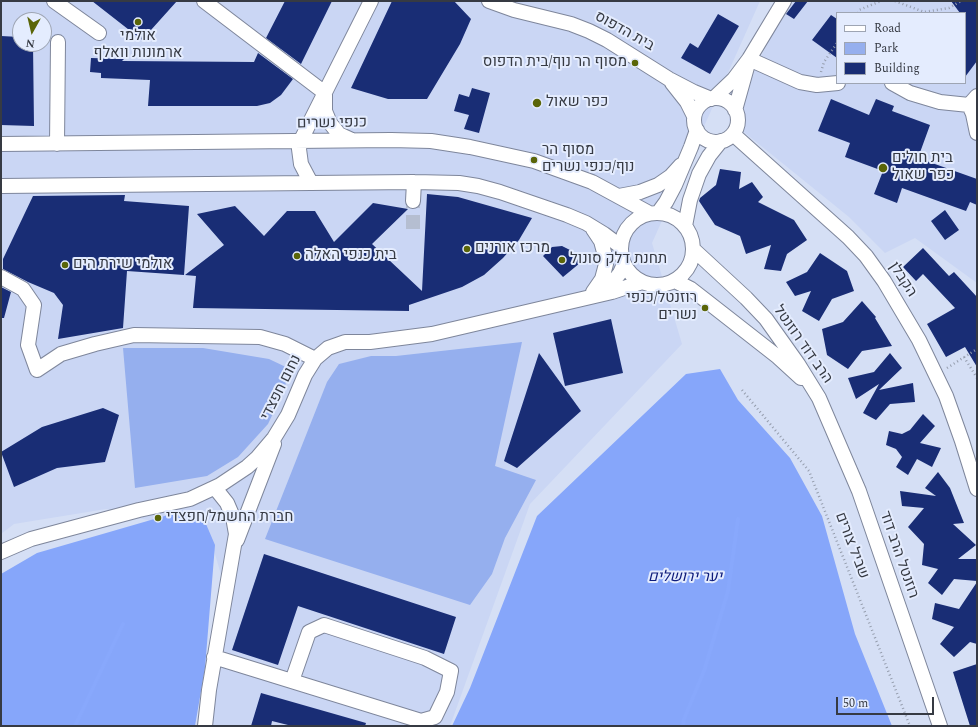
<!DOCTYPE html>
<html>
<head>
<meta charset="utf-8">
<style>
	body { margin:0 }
	#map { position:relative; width:978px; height:727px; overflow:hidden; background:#d5dff5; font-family:Spectral,serif }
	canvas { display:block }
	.frame { position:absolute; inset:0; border:2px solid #363a43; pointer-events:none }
	.legend { position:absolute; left:836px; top:12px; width:130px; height:72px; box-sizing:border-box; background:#e4ecfe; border:1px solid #9ea5b3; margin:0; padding:5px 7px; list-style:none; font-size:12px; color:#363a43 }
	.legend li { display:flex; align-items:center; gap:8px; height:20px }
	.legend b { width:20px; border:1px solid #9ea5b3 }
	.north { position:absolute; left:12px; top:12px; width:40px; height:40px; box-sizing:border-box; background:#e4ecfe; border:1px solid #9ea5b3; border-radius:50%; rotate:188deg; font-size:11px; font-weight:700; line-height:16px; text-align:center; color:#363a43 }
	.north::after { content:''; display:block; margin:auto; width:14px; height:18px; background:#5a6508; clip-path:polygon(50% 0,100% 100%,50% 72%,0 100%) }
	.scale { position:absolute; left:836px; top:697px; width:98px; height:18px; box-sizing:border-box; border:2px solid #363a43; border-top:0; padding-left:5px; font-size:12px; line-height:14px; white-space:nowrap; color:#363a43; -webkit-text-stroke:3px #e4ecfe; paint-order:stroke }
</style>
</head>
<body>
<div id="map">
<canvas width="978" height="727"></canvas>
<div class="frame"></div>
<ul class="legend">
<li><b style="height:5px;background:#fff"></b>Road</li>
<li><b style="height:11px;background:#95afee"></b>Park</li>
<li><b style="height:11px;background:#192d75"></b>Building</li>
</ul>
<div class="north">N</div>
<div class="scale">50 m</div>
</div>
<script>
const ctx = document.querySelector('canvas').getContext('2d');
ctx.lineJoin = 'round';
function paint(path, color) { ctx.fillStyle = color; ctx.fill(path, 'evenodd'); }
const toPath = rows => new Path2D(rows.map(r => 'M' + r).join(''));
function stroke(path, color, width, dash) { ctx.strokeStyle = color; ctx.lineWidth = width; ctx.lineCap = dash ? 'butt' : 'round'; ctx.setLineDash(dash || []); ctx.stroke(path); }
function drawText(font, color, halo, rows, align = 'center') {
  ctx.font = font + ' Spectral,Heebo,serif'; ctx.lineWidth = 4; ctx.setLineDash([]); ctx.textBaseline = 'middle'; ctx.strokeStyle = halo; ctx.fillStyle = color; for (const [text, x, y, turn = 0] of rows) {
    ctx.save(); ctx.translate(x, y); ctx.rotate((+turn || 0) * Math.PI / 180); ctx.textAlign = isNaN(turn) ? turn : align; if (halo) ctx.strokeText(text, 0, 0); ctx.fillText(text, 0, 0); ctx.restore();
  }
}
const built = toPath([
	[1,1,760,1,652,243,682,344,530,504,450,726,196,726,222,578,210,537,106,509,14,524,1,534],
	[20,20,44,20,44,44,20,44],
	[792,1,977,1,977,283,915,238,885,253,849,217,729,120,778,23],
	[837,13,965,13,965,83,837,83]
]);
const green = toPath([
	[522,342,495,466,536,480,505,538,492,574,470,605,265,539,327,382,339,364,371,356,396,356],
	[123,348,203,348,269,359,288,368,285,388,268,424,238,457,207,476,135,488]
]);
const forest = toPath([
	[720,369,738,400,790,458,822,516,855,634,892,726,452,726,470,688,537,516,686,374],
	[182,511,206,524,215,545,205,668,195,726,1,726,1,574,37,553]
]);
const stream = toPath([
	[75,726,123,624],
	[683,726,684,719,704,671,728,591,738,519]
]);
const building = toPath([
	[92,1,177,1,142,40],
	[285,1,332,1,301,64,266,38],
	[392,1,454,1,471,19,460,44,427,99,388,99,351,88],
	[796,1,808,1,794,19,786,14],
	[951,1,977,1,977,61,965,77,965,13,960,13],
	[718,14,739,26,710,74,681,58,690,43,698,48],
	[831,15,837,19,837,58,812,40],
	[1,36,20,37,20,44,33,44,34,126,1,125],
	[258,53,293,79,281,95,270,103,257,106,148,106,150,80,101,78,101,73,90,72,91,58,124,59,122,61,254,62],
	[472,88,490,93,479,133,464,129,469,115,454,111,459,94,469,97],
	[831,99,869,115,876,99,894,106,892,111,930,125,918,158,977,179,977,205,970,202,966,211,902,188,897,203,874,194,883,171,845,157,850,143,818,131],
	[720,169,741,172,739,189,752,182,763,197,758,202,794,220,807,240,787,254,781,271,764,269,771,245,746,254,740,236,715,225,699,201,700,198,716,185],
	[427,194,458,197,532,218,519,240,503,258,484,275,462,287,409,305,409,311,193,308,196,276,185,275,224,245,197,214,235,206,264,236,287,211,315,211,334,242,373,203,408,209,372,244,422,291],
	[125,195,124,201,189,206,184,275,127,271,123,328,58,339,63,305,54,293,28,282,3,269,3,259,33,196],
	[945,210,959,230,945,240,931,221],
	[562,246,572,251,580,263,563,277,543,256,552,247],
	[923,248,949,276,954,272,977,297,977,367,965,347,946,357,927,324,955,308,923,274,916,281,903,267],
	[820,253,847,271,854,291,832,299,819,321,802,311,811,291,795,296,786,282,807,272],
	[1,287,11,292,4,318,1,318],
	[862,301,876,317,875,318,892,346,862,351,848,369,827,355,822,329,843,322],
	[611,319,623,373,565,386,553,333],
	[539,353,581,411,517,468,504,461],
	[890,353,902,368,879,390,913,383,915,402,890,404,876,420,863,413,879,384,856,399,848,378,874,372],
	[103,408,119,415,105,462,57,468,14,487,1,452,42,427],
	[923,414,935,426,920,443,941,448,932,467,917,459,908,475,896,467,902,457,896,449,886,445,889,431,902,434,910,430],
	[938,472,950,488,964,523,953,524,976,545,958,559,977,559,977,581,954,579,942,595,928,583,938,569,922,565,924,544,908,527,924,508,902,506,900,491,936,496,925,488],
	[264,554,456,617,444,654,298,606,278,665,232,650],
	[977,582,977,644,970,642,954,657,940,644,954,627,932,619,935,603,959,609],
	[977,664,977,726,970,726,953,672],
	[261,693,366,723,365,726,292,726,272,721,271,726,251,726]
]);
const minorTunnel = toPath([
	[413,229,413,201]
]);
const path = toPath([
	[895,1,924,12,949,8,961,1],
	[858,13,859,10,881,1],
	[821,72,824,62,837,43],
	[964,357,977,378],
	[947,368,977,349],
	[742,390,809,471,910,726]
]);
const minor = toPath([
	[54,1,99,33],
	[204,1,325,93],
	[489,1,514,10,571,24,589,31,607,40,669,79,694,92,711,99],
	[749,59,800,82,817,85,838,83],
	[672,83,687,102,694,116],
	[892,83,910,93,940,102,969,105,977,96],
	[325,95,325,111,330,123,339,134,352,140],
	[714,98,734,79,749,59,784,1],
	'694 120a22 22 0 1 1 44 0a22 22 0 1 1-44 0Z',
	[969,105,973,114,977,133],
	[735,110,747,67],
	[733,134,848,237,866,256,884,281,919,340,946,396,962,441,977,489],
	[1,144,391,140,431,141,470,147,534,161,592,182,649,213],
	[57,144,58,42],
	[311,183,301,164,299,149,300,142,371,1],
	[1,186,414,182,459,183,478,186,500,192,567,215,586,223,604,234,620,246],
	[619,196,640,192,658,185,671,176,681,165],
	[413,201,414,182],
	'621 249a36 36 0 1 1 72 0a36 36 0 1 1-72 0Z',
	[658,213,666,202,675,185,691,147,697,130],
	[685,226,690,200,699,174,709,156,721,141],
	[693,249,746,298,766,319,798,364,819,398,859,491,940,726],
	[1,277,23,289,34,305,28,345,37,370,61,354,95,344,134,335,260,337,285,344,315,359],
	[675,281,691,289,709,303,778,357,801,378],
	[596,290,607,285,616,278,620,273,624,264],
	[593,292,602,279,606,264,605,256,601,241,593,229],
	[237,540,274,444],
	[1,552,31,539,139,510,190,499,220,485,247,467,257,458,274,438,288,415,305,375,315,359,328,348,345,342,370,342,432,334,612,292,642,282],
	[214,657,421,721,435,717,447,692,451,671,425,658,324,625,309,632,292,681],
	[205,726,209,690,236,534,233,517,227,503,215,488]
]);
const markers = [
	[138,22,4,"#5a6508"],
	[635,63,4,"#5a6508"],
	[537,103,5,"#5a6508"],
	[534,160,4,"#5a6508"],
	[883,168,5,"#5a6508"],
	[467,249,4,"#5a6508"],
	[297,256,4,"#5a6508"],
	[562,260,4,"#5a6508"],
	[65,265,4,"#5a6508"],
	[705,308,4,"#5a6508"],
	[158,518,4,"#5a6508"]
];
const streetNames = [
	["בית הדפוס",624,32,29],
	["כנפי נשרים",332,124,-1],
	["הקבלן",902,280,57],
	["הרב דוד רוזנטל",802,345,55],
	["נחום חפצדי",282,388,-63],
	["שביל צורים",851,546,69],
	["רוזנטל הרב דוד",898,555,71]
];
const poiNames = [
	["אולמי",138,37,"center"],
	["ארמונות וואלף",138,54,"center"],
	["מסוף הר נוף/בית הדפוס",627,63,"right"],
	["כפר שאול",546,103],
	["מסוף הר",542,151],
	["נוף/כנפי נשרים",542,168],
	["בית חולים",892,159],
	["כפר שאול",892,176],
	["מרכז אורנים",475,249],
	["בית כנפי האלה",305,256],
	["תחנת דלק סונול",570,260],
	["אולמי שירת הים",73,265],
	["רוזנטל/כנפי",697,299,"right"],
	["נשרים",697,316,"right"],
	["חברת החשמל/חפצדי",166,518]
];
const parkNames = [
	["יער ירושלים",685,578]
];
paint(built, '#cad6f4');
paint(green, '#95afee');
paint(forest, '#86a6fa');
stroke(stream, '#88a8fc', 4);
paint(building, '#192d75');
stroke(minorTunnel, '#b5bed1', 14, [14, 7]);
stroke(minor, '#7e869b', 16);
stroke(path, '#959dad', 2.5, [1, 3]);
stroke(minor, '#fff', 14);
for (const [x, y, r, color] of markers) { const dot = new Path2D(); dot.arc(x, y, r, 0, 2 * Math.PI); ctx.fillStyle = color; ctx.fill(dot); stroke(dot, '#e4ecfe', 1.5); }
drawText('15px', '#363a43', '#e4ecfe', streetNames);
drawText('15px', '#363a43', '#e4ecfe', poiNames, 'left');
drawText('italic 15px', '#0e1c7b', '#e4ecfe', parkNames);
</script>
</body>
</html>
